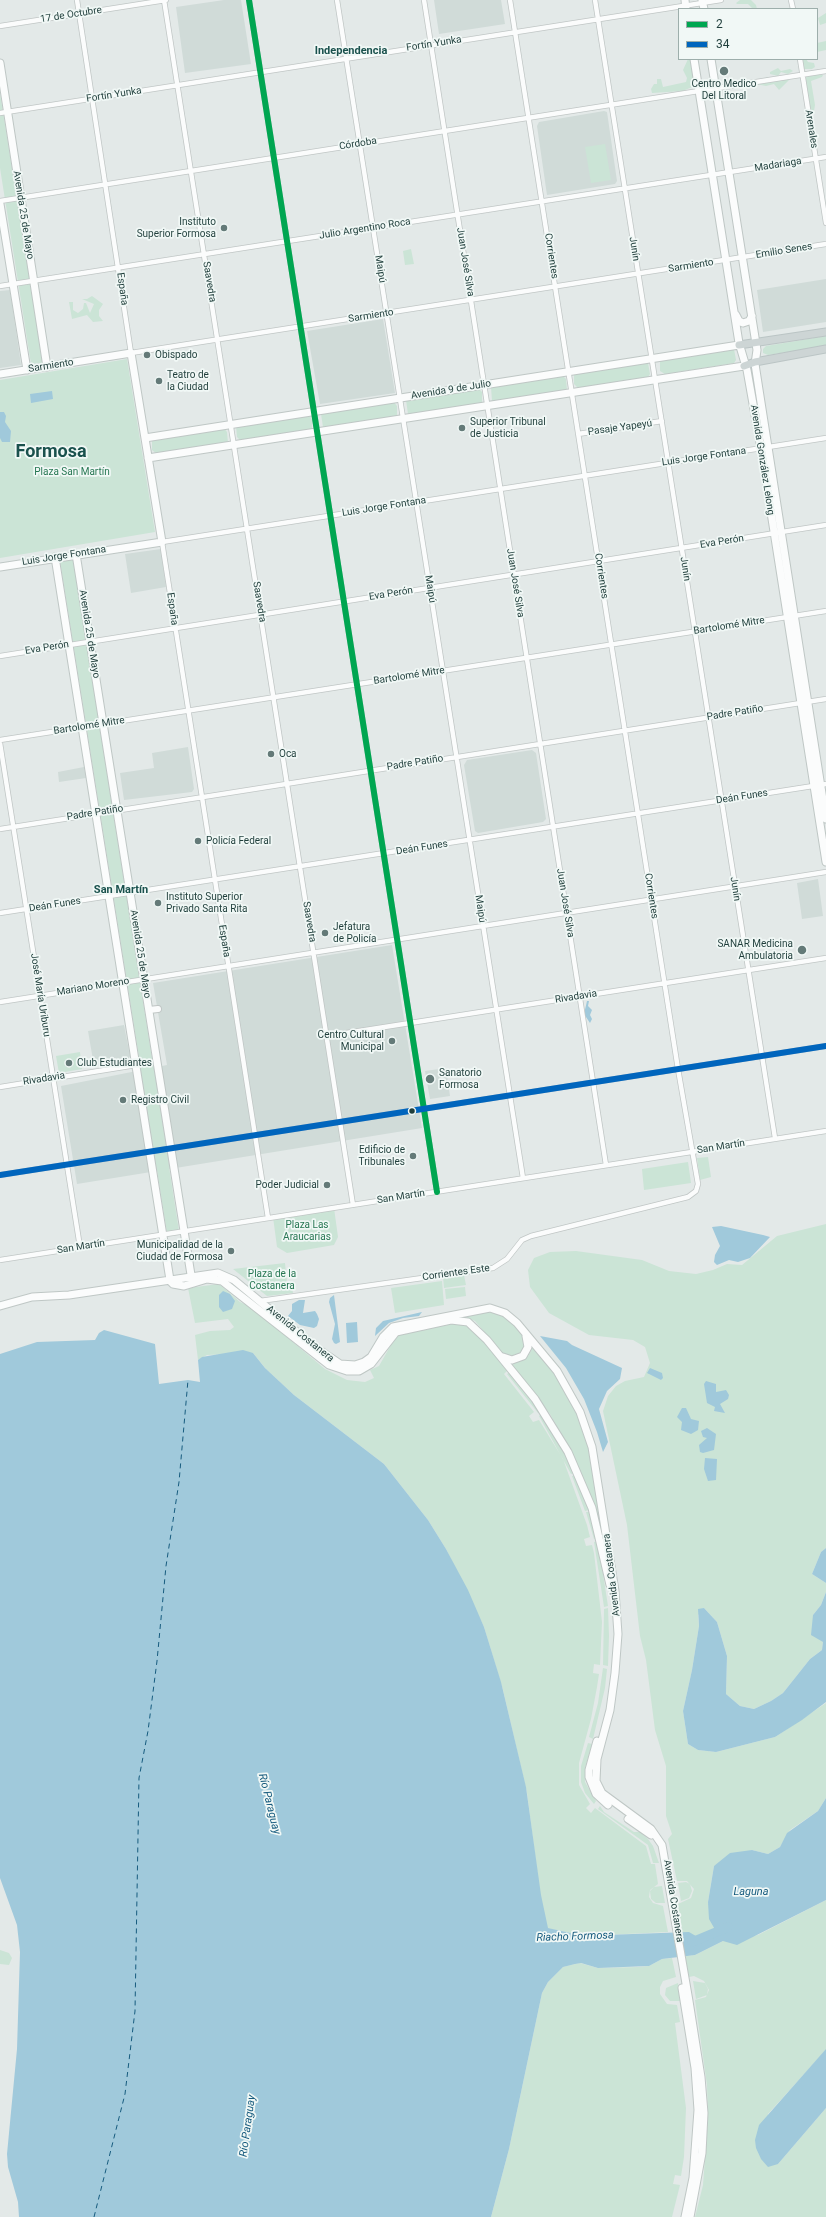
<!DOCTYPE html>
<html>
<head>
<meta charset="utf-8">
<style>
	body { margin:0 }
	#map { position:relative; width:826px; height:2217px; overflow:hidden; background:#e3e9e8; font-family:Roboto,sans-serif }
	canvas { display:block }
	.legend { position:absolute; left:678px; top:8px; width:140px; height:52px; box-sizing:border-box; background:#f1f8f6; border:1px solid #9daeab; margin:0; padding:5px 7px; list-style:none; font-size:12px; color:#1f3e3b }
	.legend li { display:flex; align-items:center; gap:8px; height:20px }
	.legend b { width:20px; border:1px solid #9daeab }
</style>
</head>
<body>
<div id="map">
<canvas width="826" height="2217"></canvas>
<ul class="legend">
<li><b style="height:5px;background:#00a651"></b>2</li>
<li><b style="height:5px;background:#0065bd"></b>34</li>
</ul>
</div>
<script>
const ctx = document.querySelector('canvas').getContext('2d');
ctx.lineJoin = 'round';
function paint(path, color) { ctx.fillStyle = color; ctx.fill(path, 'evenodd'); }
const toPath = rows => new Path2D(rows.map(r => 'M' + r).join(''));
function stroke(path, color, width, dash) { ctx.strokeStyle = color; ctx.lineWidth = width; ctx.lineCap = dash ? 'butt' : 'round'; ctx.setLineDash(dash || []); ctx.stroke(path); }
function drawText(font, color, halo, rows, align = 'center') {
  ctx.font = font + ' Roboto,sans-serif'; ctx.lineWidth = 3.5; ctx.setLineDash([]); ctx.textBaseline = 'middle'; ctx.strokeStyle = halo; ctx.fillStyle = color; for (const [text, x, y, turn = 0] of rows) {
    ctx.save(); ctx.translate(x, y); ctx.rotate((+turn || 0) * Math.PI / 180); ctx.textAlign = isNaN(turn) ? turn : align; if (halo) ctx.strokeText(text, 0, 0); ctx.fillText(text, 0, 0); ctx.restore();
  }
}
const built = toPath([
	[224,0,241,0,251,64,185,73,176,7],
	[434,0,501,0,505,24,439,34],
	[604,111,607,112,617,181,615,184,547,195,537,126,539,122],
	[826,279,826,322,763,332,757,290],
	[10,290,21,365,0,368,0,291],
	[383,319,395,393,320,404,307,331],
	[161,549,166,587,131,593,125,554],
	[188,747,194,789,192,792,124,800,120,773,154,768,152,753],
	[532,750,536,753,546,819,543,822,478,833,475,831,464,765,467,760],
	[84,767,86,778,59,782,58,772],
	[818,879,823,916,802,919,797,883],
	[392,945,422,1128,77,1184,61,1086,167,1065,153,983],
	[124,1025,130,1056,126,1063,123,1062,94,1066,88,1031],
	[446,1068,450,1096,430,1099,425,1071]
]);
const green = toPath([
	[740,0,751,0,756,5,757,9,753,9,748,4,737,4,736,3],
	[826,13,826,23,820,25,818,18],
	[826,41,826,50,817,52,817,43],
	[688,59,693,59,693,77,695,80,692,87,683,91,652,93,651,89,654,84,657,84,657,79,661,79,663,87,686,82,687,78,683,70],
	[801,59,806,59,808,62,814,63,815,67,812,69,804,69],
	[778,68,781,71,790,69,793,71,788,74,781,72,778,76,770,74,770,72],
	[820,74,823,75,822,77,811,81,815,105,814,111,811,113,805,77],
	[782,75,792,77,779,90,774,84,766,86,756,84,767,77,779,78],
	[0,93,43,363,31,364,0,168],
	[605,144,611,180,591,183,585,147],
	[411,249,414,264,405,265,403,251],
	[92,296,103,304,99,310,99,316,103,321,93,322,87,315,72,319,69,302,73,302,73,310,78,313,83,309,84,303,86,303,90,313,94,304,82,299,87,299],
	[826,336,826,346,768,355,763,353,763,349,766,346],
	[734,349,736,360,734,363,665,374,660,371,660,360],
	[127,359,155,532,0,558,0,380],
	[648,363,650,374,648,377,578,388,574,384,574,373],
	[562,375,566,379,567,390,492,401,491,387],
	[478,388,482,392,482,403,408,414,406,400],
	[393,401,397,406,397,416,323,427,321,414],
	[308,414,312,419,312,429,241,441,237,437,236,426],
	[223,427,227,432,228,443,157,454,152,450,152,440],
	[73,559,157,1090,179,1231,167,1233,60,561],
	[80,1052,82,1069,59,1073,56,1056],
	[708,1157,711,1177,700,1180,697,1158],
	[688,1162,691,1183,644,1190,642,1169],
	[334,1208,338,1237,334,1245,287,1253,277,1247,273,1217],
	[826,1224,826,1548,821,1552,812,1574,826,1583,826,1592,821,1605,813,1615,823,1642,822,1650,810,1659,783,1693,771,1701,754,1709,740,1706,726,1694,727,1656,717,1622,704,1608,698,1615,699,1626,692,1670,683,1711,688,1744,698,1750,716,1752,775,1737,826,1703,826,1798,818,1811,790,1830,780,1847,768,1854,752,1850,714,1866,708,1902,720,1932,695,1942,684,1943,678,1904,691,1898,694,1889,687,1881,677,1881,668,1839,672,1834,666,1816,666,1766,655,1730,646,1660,640,1636,627,1525,603,1411,608,1396,616,1386,625,1381,644,1377,650,1363,645,1347,633,1340,589,1335,549,1313,530,1287,528,1270,534,1258,550,1252,576,1251,642,1260,669,1271,696,1274,713,1270,727,1264,742,1265,777,1236],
	[285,1263,287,1283,291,1283,293,1293,267,1296,233,1269],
	[464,1275,466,1285,444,1288,443,1277],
	[442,1281,444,1305,395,1313,391,1288],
	[219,1284,240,1302,251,1307,325,1369,347,1380,365,1382,374,1378,370,1370,379,1366,396,1336,456,1323,466,1326,476,1333,508,1370,504,1374,534,1412,529,1416,533,1422,539,1420,563,1459,587,1525,590,1537,584,1539,586,1546,592,1545,594,1553,602,1622,600,1665,594,1664,593,1673,599,1674,597,1687,591,1719,579,1763,579,1785,590,1804,586,1808,591,1813,595,1808,646,1846,651,1864,655,1864,658,1884,650,1890,649,1897,653,1903,663,1906,668,1932,605,1935,575,1934,547,1928,540,1894,527,1793,503,1690,484,1627,446,1549,428,1520,384,1464,294,1395,266,1369,253,1353,207,1355,198,1360,195,1335,210,1331,230,1330,234,1327,228,1319,195,1323,188,1288],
	[465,1287,466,1296,446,1299,445,1289],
	[482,1311,503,1315,523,1333,525,1346,520,1354,508,1356,503,1354,475,1321,462,1316],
	[534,1346,556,1375,578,1414,593,1459,604,1538,596,1511,574,1457,550,1414,512,1365,528,1356],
	[510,1372,541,1412,538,1413,507,1374],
	[542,1414,556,1435,575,1473,571,1474,539,1416],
	[576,1475,589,1510,585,1511,572,1476],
	[586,1512,590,1512,597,1538,594,1539],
	[598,1541,608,1606,604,1607,594,1542],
	[608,1608,609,1636,608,1666,603,1665,604,1609],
	[603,1668,607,1669,605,1688,593,1739,589,1737,598,1703],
	[588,1743,592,1744,585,1768,585,1782,596,1801,594,1804,585,1793,581,1782,581,1766],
	[600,1806,604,1812,634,1832,640,1832,648,1839,653,1846,659,1863,653,1863,648,1845,598,1809],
	[686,1882,690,1884,692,1891,689,1898,681,1901,678,1883],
	[662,1886,665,1903,656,1903,651,1899,650,1891,654,1887],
	[826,1900,826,2050,768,2114,778,2164,826,2108,826,2217,695,2217,703,2185,708,2118,707,2085,695,2000,706,1997,709,1990,704,1981,694,1976,689,1977,685,1956,695,1955,723,1941,758,1935],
	[0,1950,9,1953,12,1958,9,1965,0,1964],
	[672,1958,676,1977,663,1981,660,1987,660,1994,667,2004,677,2005,680,2022,675,2023,686,2108,684,2157,681,2176,675,2175,673,2184,680,2185,672,2217,491,2217,509,2149,542,1993,548,1982,563,1967,575,1964,580,1963,598,1968,638,1967,649,1966,662,1959],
	[693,1981,705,1983,708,1989,707,1995,696,1999],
	[678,1983,680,2001,670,2001,665,1995,666,1988]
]);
const water = toPath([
	[52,391,53,399,31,403,30,394],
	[0,412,4,412,6,416,5,422,11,431,10,442,2,442,0,438],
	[587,1001,589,1001,588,1006,592,1010,590,1015,592,1019,590,1023,584,1014],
	[721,1226,763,1235,770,1237,750,1258,738,1262,729,1260,717,1265,714,1262,715,1255,720,1246,712,1227],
	[223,1291,230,1294,235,1301,232,1309,223,1312,219,1307,219,1295],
	[334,1295,340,1342,336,1344,334,1343,332,1339,335,1324,329,1302,330,1298],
	[299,1300,305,1300,303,1313,315,1311,317,1314,319,1319,317,1326,314,1328,300,1325,288,1316,292,1311,292,1304],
	[422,1312,419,1316,403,1318,389,1323,375,1336,376,1328,383,1321],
	[357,1322,358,1342,347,1343,346,1323],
	[104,1330,155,1344,159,1384,188,1380,200,1382,198,1360,202,1357,243,1350,253,1353,265,1368,294,1395,384,1464,428,1520,446,1549,468,1590,484,1627,501,1682,526,1787,541,1895,548,1928,575,1934,605,1935,689,1932,701,1939,717,1933,709,1919,708,1902,714,1866,730,1853,752,1850,768,1854,780,1847,787,1833,818,1811,826,1798,826,1900,737,1945,723,1941,695,1955,662,1959,649,1966,598,1968,581,1963,575,1964,563,1967,548,1982,542,1993,509,2149,491,2217,19,2217,18,2202,8,2167,7,2154,17,2049,20,1952,17,1925,0,1878,0,1354,37,1342,95,1340,99,1333],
	[540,1336,567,1341,572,1345,622,1368,620,1379,607,1391,599,1409,608,1442,603,1452,597,1432,584,1399,566,1368],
	[650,1368,662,1373,663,1378,661,1380,647,1373],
	[706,1381,716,1384,716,1392,726,1390,729,1395,728,1399,720,1404,725,1413,714,1411,715,1407,707,1403,704,1384],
	[682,1408,686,1408,691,1419,699,1421,698,1430,691,1434,681,1430,682,1422,677,1417],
	[707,1428,716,1434,714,1450,703,1453,700,1452,699,1445,707,1438,703,1437,701,1431],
	[705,1458,717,1459,716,1480,708,1481,704,1469],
	[826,1548,826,1583,812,1574,821,1552],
	[826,1592,826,1702,802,1720,775,1737,716,1752,698,1750,688,1744,683,1711,692,1670,699,1626,698,1609,704,1608,717,1622,727,1656,726,1694,740,1706,754,1709,771,1701,783,1693,810,1659,822,1650,823,1642,811,1635,813,1615,821,1605],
	[826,2049,826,2108,778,2164,768,2167,761,2159,756,2148,755,2140,759,2125]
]);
const river = toPath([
	[692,1942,728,1927]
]);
const ferry = toPath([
	[94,2217,125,2094,135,2011,139,1778,148,1731,157,1661,166,1566,179,1482,188,1380]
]);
const minor = toPath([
	[77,0,131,353,826,244],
	[164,0,353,1205],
	[249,0,437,1192],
	[337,0,523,1178],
	[424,0,606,1165],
	[595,0,775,1138],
	[791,0,793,9],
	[0,26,166,0],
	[800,59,826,223],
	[0,113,721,0],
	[0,201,826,71],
	[0,286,826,157],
	[578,434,662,421],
	[0,656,826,525],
	[0,740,826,611],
	[0,743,80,1247],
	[0,829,826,699],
	[0,913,826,784],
	[0,1002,826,872],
	[327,1036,826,958],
	[0,1087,136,1065],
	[0,1175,826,1046],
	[268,1218,162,542,826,438],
	[0,1260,826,1131],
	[260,1301,493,1268,507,1259,522,1240,531,1236,688,1197,696,1191,698,1184,678,1069,510,0]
]);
const tertiary = toPath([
	[149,1010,158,1009]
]);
const secondary = toPath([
	[685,0,686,9],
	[702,0,704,9],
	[694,59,739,343,747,370,761,449,826,862],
	[711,59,757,350,755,364,826,819],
	[0,63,47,367],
	[0,204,27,370],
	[736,315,739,321,743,323,749,321,752,316],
	[0,374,131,353,162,542,0,567],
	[145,438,739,345],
	[148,458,744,366],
	[76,554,192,1281],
	[55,557,170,1280],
	[170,1281,173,1284,184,1286,207,1279,222,1281,329,1365,347,1371,359,1371,371,1364,396,1332,451,1320,468,1322,487,1340,535,1399,568,1452,592,1508,610,1585],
	[0,1306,32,1297,69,1295,218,1273,234,1280,315,1347,340,1364,355,1365,364,1362,371,1357,383,1337,393,1327,490,1308,505,1313,517,1323,557,1371,580,1412,592,1447,615,1591,618,1634,615,1673,610,1710,597,1759,596,1781,602,1793,651,1829,662,1845,689,2001,701,2077,704,2113,702,2153,690,2217],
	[503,1357,512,1360,523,1356,528,1347,526,1336],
	[597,1741,589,1770,589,1777,596,1794,608,1805],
	[628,1819,651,1835],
	[682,1988,695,2068,698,2110,693,2178,685,2217]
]);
const primary = toPath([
	[739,345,826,332],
	[744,366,755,362,826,349]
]);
const bus1 = toPath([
	[249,0,437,1192]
]);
const bus2 = toPath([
	[0,1175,826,1046]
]);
const markers = [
	[724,71,5,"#647a78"],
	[224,228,4,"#647a78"],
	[147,355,4,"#647a78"],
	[159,381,4,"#647a78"],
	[462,428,4,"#647a78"],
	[271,754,4,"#647a78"],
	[198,841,4,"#647a78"],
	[158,903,4,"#647a78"],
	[325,933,4,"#647a78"],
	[802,950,5,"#647a78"],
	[392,1041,4,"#647a78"],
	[69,1063,4,"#647a78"],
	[430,1079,5,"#647a78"],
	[123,1100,4,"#647a78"],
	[412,1111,3.5,"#1f3e3b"],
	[413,1156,4,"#647a78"],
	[327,1185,4,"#647a78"],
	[231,1251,4,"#647a78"]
];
const streetNames = [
	["17 de Octubre",71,15,-9],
	["Fortín Yunka",434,44,-9],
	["Fortín Yunka",114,95,-9],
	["Arenales",811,129,81],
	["Córdoba",358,144,-9],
	["Madariaga",778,165,-9],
	["Avenida 25 de Mayo",23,215,81],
	["Julio Argentino Roca",365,229,-9],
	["Junín",634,249,81],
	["Emilio Senes",784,251,-9],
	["Corrientes",551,256,81],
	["Juan José Silva",465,262,81],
	["Sarmiento",691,266,-9],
	["Maipú",380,269,81],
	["Saavedra",209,282,81],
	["España",122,289,82],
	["Sarmiento",371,316,-9],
	["Sarmiento",51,366,-9],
	["Avenida 9 de Julio",451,390,-9],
	["Pasaje Yapeyú",620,428,-8],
	["Luis Jorge Fontana",704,457,-8],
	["Avenida González Lelong",762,460,81],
	["Luis Jorge Fontana",384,507,-9],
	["Eva Perón",722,542,-9],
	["Luis Jorge Fontana",64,556,-9],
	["Junín",685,569,81],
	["Corrientes",601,576,81],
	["Juan José Silva",515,583,81],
	["Maipú",430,589,81],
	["Eva Perón",391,594,-9],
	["Saavedra",259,602,81],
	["España",172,609,82],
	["Bartolomé Mitre",729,626,-9],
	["Avenida 25 de Mayo",89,634,81],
	["Eva Perón",47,648,-9],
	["Bartolomé Mitre",409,676,-9],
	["Padre Patiño",735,713,-9],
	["Bartolomé Mitre",89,726,-9],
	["Padre Patiño",415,763,-9],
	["Deán Funes",742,797,-9],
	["Padre Patiño",95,813,-9],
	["Deán Funes",422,848,-9],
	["Junín",735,889,81],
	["Corrientes",651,896,81],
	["Juan José Silva",565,903,81],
	["Deán Funes",55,905,-9],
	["Maipú",480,909,82],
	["Saavedra",309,922,81],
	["España",224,941,81],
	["Avenida 25 de Mayo",140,954,81],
	["Mariano Moreno",93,987,-9],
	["José María Uriburu",40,995,81],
	["Rivadavia",576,997,-9],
	["Rivadavia",44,1079,-9],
	["San Martín",721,1147,-9],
	["San Martín",401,1197,-9],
	["San Martín",81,1247,-9],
	["Corrientes Este",456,1273,-8],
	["Avenida Costanera",300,1334,39],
	["Avenida Costanera",612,1575,-97],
	["Avenida Costanera",673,1901,81]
];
const poiNames = [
	["Centro Medico",724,84,"center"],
	["Del Litoral",724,96,"center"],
	["Instituto",216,222,"right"],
	["Superior Formosa",216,234,"right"],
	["Obispado",155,355],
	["Teatro de",167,375],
	["la Ciudad",167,387],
	["Superior Tribunal",470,422],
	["de Justicia",470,434],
	["Oca",279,754],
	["Policía Federal",206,841],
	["Instituto Superior",166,897],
	["Privado Santa Rita",166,909],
	["Jefatura",333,927],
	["de Policía",333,939],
	["SANAR Medicina",793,944,"right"],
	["Ambulatoria",793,956,"right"],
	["Centro Cultural",384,1035,"right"],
	["Municipal",384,1047,"right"],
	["Club Estudiantes",77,1063],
	["Sanatorio",439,1073],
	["Formosa",439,1085],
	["Registro Civil",131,1100],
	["Edificio de",405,1150,"right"],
	["Tribunales",405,1162,"right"],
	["Poder Judicial",319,1185,"right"],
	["Municipalidad de la",223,1245,"right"],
	["Ciudad de Formosa",223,1257,"right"]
];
const parkNames = [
	["Plaza San Martín",72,472],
	["Plaza Las",307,1225],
	["Araucarias",307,1237],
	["Plaza de la",272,1274],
	["Costanera",272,1286]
];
const neighbourhoodNames = [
	["Independencia",351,51],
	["San Martín",121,890]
];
const waterNames = [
	["Río Paraguay",269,1804,76],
	["Laguna",751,1892],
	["Riacho Formosa",575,1937,-2],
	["Río Paraguay",248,2126,-82]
];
const townNames = [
	["Formosa",51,452]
];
paint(built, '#d0dbd8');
paint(green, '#cbe4d6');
paint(water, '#a0c9db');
stroke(river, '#a0c9db', 9);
stroke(ferry, '#165b7e', 1, [5, 4]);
stroke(minor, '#c0c6c5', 6);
stroke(tertiary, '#c0c6c5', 8);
stroke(secondary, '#bfc7c5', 9);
stroke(primary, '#bbc5c5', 9);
stroke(minor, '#fbfcfc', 4.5);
stroke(tertiary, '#fbfcfc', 6);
stroke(secondary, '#fbfcfc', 7);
stroke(primary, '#cdd5d5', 7);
stroke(bus1, '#00a651', 6);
stroke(bus2, '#0065bd', 6);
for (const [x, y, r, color] of markers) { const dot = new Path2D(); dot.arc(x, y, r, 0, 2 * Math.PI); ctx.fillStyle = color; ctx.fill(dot); stroke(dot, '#f1f8f6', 1.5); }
drawText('10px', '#1f3e3b', '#f1f8f6', streetNames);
drawText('10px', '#1f3e3b', '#f1f8f6', poiNames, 'left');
drawText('10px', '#277753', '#f1f8f6', parkNames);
drawText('bold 11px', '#1a514d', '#f1f8f6', neighbourhoodNames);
drawText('italic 11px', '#165b7e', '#f1f8f6', waterNames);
drawText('bold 18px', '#1a514d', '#f1f8f6', townNames);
</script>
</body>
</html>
